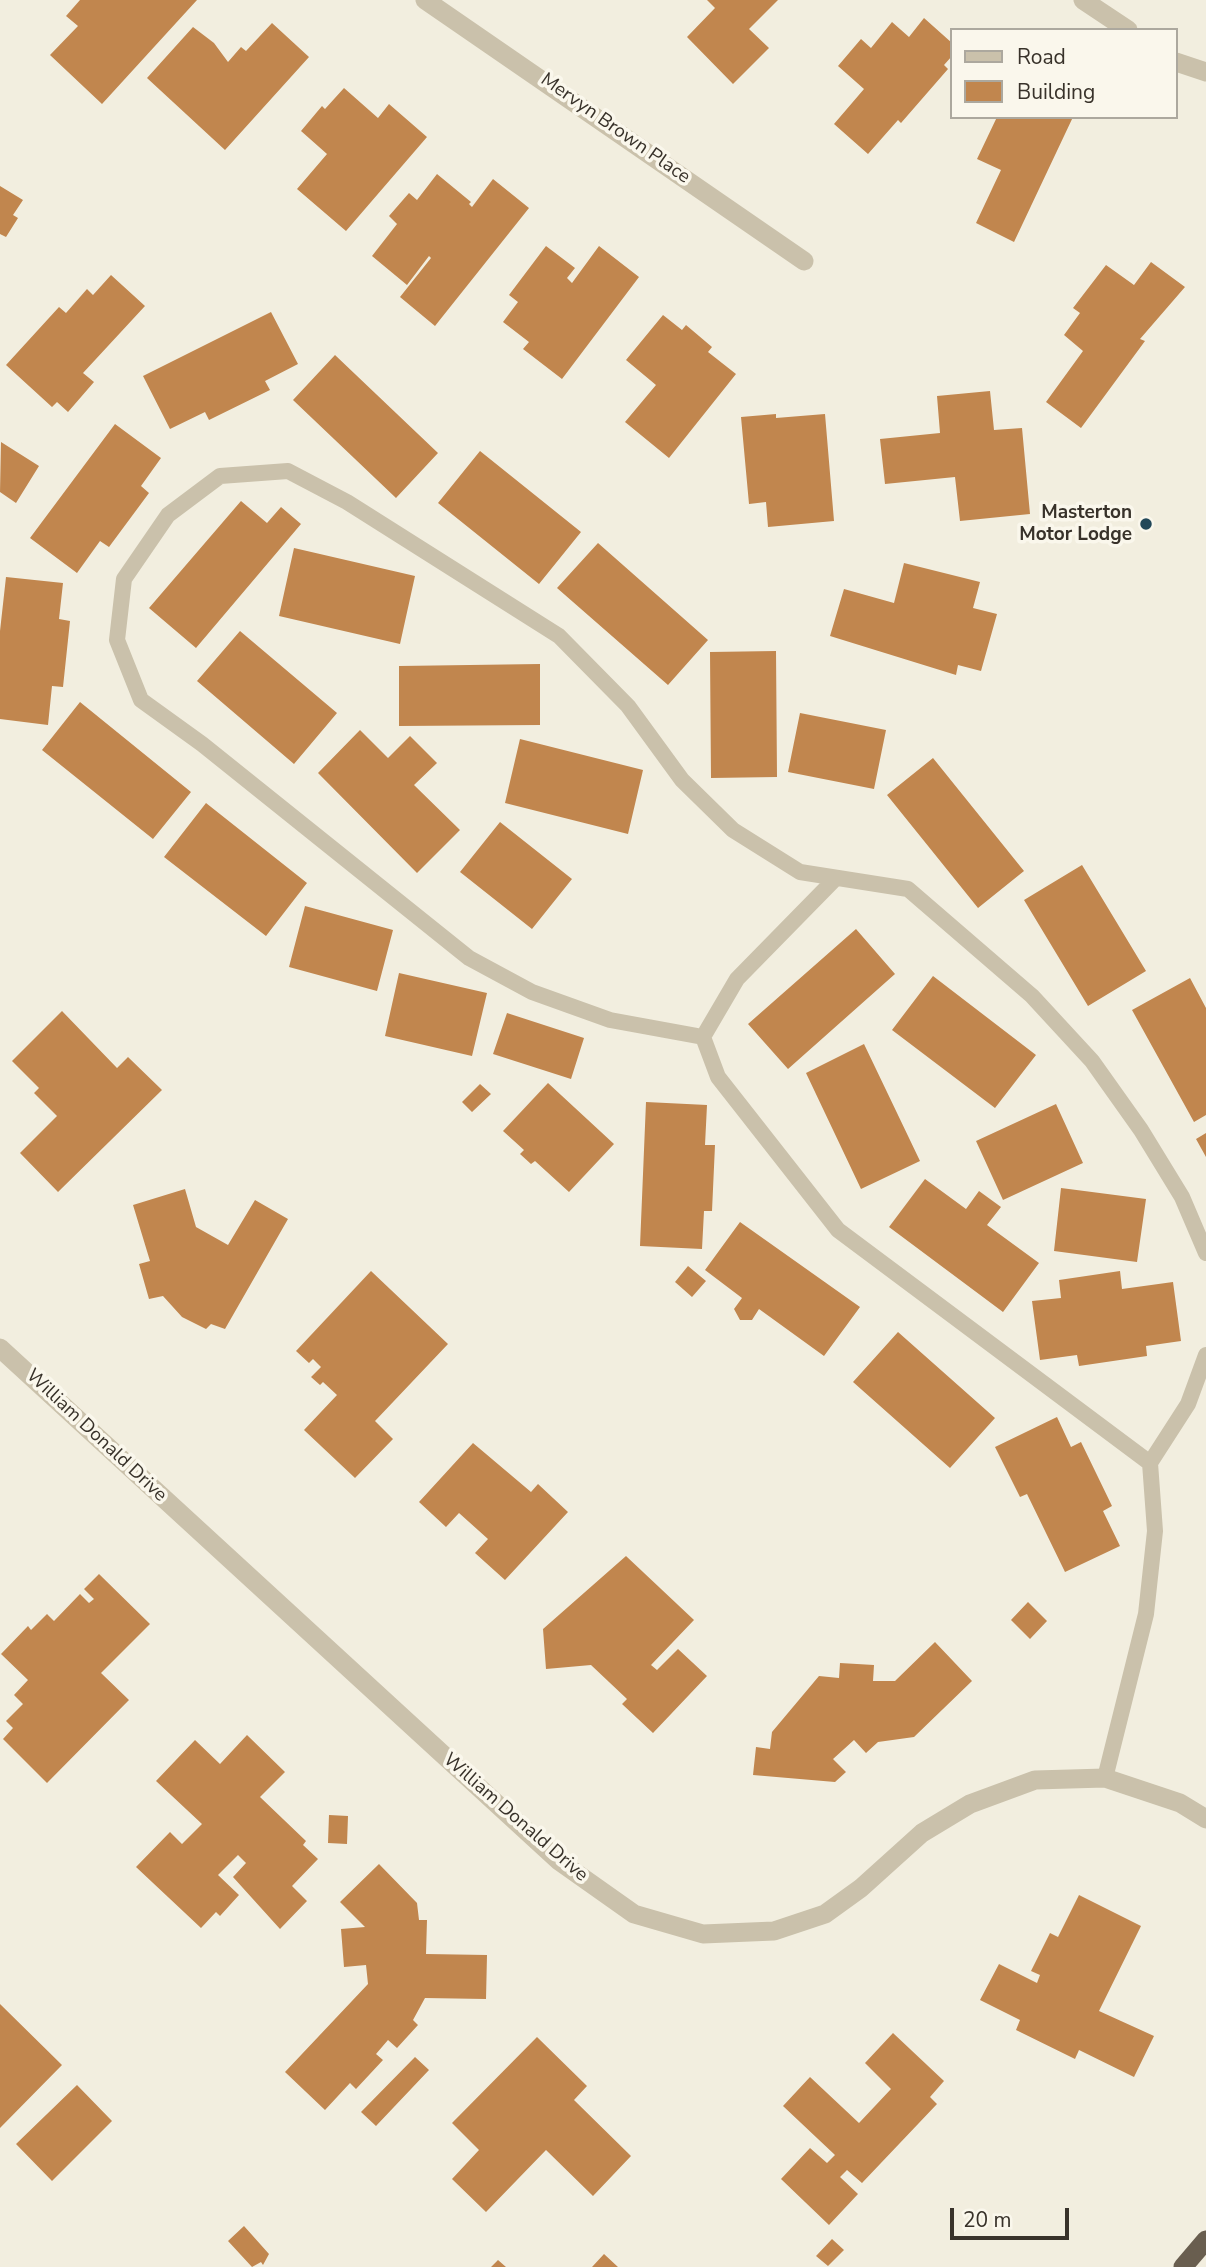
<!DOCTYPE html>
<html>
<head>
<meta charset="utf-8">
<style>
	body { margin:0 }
	#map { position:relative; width:1206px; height:2267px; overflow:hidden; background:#f2eedf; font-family:"Nunito Sans",sans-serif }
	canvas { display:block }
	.legend { position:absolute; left:950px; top:28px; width:228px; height:91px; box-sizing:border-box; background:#faf7ec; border:2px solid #aca89e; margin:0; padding:9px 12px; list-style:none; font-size:21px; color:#38322a }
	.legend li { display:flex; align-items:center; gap:14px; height:35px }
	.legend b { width:35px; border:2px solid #aca89e }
	.scale { position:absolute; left:950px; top:2208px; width:119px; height:32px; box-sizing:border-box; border:4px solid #38322a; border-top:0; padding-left:9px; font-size:21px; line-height:24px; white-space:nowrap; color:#38322a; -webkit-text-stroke:5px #faf7ec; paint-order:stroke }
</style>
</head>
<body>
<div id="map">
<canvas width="1206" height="2267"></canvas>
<ul class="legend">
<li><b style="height:9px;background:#cac1ab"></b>Road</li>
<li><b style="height:19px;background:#c1864e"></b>Building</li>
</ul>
<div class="scale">20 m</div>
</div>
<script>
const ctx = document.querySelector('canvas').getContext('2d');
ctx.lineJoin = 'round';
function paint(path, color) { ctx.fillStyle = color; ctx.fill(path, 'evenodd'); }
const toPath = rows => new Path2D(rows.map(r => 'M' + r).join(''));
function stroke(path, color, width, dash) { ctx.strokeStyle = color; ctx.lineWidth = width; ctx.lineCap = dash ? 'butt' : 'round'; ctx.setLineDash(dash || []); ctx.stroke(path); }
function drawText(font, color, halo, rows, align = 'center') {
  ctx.font = font + ' "Nunito Sans",sans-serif'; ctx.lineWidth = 7; ctx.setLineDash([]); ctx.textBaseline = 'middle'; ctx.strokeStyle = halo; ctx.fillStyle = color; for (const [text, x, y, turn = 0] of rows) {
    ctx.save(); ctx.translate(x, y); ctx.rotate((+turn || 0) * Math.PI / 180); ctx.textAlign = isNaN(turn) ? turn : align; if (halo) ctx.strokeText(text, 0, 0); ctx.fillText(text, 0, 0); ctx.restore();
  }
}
const building = toPath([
	[80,0,197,0,102,104,50,55,78,26,66,16],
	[707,0,778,0,749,29,769,48,733,84,687,37,715,8],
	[924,18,952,43,952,56,944,65,948,69,901,123,898,120,868,154,834,124,864,89,838,66,861,39,871,48,892,22,909,37],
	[272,23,309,57,225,150,147,78,193,27,214,43,228,62,241,47,246,51],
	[344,88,378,118,389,104,427,137,346,231,297,189,327,154,301,131,322,106,325,109],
	[997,117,1073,117,1014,242,976,223,1001,170,977,159],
	[437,174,471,202,469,204,472,207,493,179,529,208,435,326,400,297,431,258,429,256,407,285,372,256,397,224,389,216,409,193,417,200],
	[0,186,23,200,13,215,18,218,6,237,0,234],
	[546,246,575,268,567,278,572,283,599,246,639,277,562,379,523,349,529,342,503,322,518,302,509,295],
	[1151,262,1185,287,1140,339,1145,341,1081,428,1046,402,1083,351,1064,335,1080,313,1073,308,1106,265,1134,285],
	[111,275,145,306,83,373,94,382,68,412,57,402,52,407,6,365,59,307,66,313,87,289,93,295],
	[271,312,298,364,265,381,270,390,209,420,205,412,170,429,143,376],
	[663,315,682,330,686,325,712,347,708,352,736,374,669,458,625,422,656,385,626,360],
	[335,355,438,453,396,498,293,400],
	[990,391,994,430,1022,428,1030,514,960,521,955,477,885,484,880,439,940,433,937,396],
	[776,414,776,418,825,414,834,521,768,527,766,502,749,504,741,417],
	[115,424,161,458,141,486,149,493,109,547,100,541,77,573,30,538],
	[1,442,39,466,16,503,0,492],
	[480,451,581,532,539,584,438,503],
	[241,501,267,523,281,507,301,524,196,648,149,608],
	[598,543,708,640,668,685,557,588],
	[294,548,415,576,400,644,279,616],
	[904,563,980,582,973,608,997,614,981,671,958,665,956,675,830,636,844,589,894,603],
	[6,577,63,583,59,619,70,621,63,687,52,686,48,725,0,719,0,631],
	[240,631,337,713,294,764,197,681],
	[776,651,777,777,711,778,710,652],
	[540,664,540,725,399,726,399,666],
	[80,702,191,792,153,839,42,750],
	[800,713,886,730,874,789,788,772],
	[360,730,388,758,410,736,437,763,414,785,460,830,417,873,318,773],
	[520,739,643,770,628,834,505,803],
	[933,758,1024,871,978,908,887,795],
	[206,803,307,883,266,936,164,857],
	[500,822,572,879,532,929,460,872],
	[1082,865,1146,971,1088,1006,1024,900],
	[305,906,393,930,377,991,289,967],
	[856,929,895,974,788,1069,748,1024],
	[399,973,487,993,472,1056,385,1036],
	[933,976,1036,1055,995,1108,892,1030],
	[1190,978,1206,1008,1206,1115,1194,1122,1132,1010],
	[62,1011,117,1068,128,1057,162,1090,58,1192,20,1153,57,1116,34,1093,39,1088,12,1061],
	[507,1013,584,1038,571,1079,493,1054],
	[864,1044,920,1161,861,1189,806,1073],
	[548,1083,614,1144,569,1192,535,1161,531,1164,520,1154,524,1150,503,1131],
	[480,1084,491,1094,472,1112,462,1102],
	[646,1102,707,1105,705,1145,715,1145,712,1211,704,1211,702,1249,640,1246],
	[1056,1104,1083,1163,1003,1200,976,1141],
	[1206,1133,1206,1157,1196,1139],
	[925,1179,966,1209,979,1191,1001,1207,987,1225,1039,1263,1003,1312,889,1227],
	[1061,1188,1146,1199,1137,1262,1054,1251],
	[185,1189,196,1227,228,1245,255,1200,288,1219,225,1329,211,1324,206,1329,182,1317,163,1296,149,1299,139,1264,150,1261,133,1205],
	[740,1222,860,1307,824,1356,759,1309,752,1320,740,1320,734,1309,742,1298,705,1270],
	[688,1266,706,1281,692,1297,675,1282],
	[371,1271,448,1344,375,1421,393,1439,355,1478,304,1430,337,1395,323,1382,320,1385,311,1377,321,1367,313,1359,309,1363,296,1351],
	[1120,1271,1122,1289,1173,1282,1181,1341,1146,1346,1147,1356,1079,1366,1077,1355,1040,1360,1032,1301,1061,1298,1059,1280],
	[898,1332,995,1418,950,1468,853,1382],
	[1057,1417,1071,1447,1081,1442,1112,1506,1103,1511,1120,1546,1065,1572,1027,1494,1020,1497,995,1447],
	[473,1443,531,1492,538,1484,568,1512,505,1580,475,1553,488,1539,459,1513,446,1527,419,1502],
	[626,1556,694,1620,651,1665,657,1670,678,1649,707,1676,653,1733,622,1704,627,1699,591,1665,546,1669,543,1629],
	[99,1574,150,1624,101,1673,129,1700,47,1783,3,1739,13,1728,6,1721,23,1704,14,1695,28,1680,1,1654,28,1626,31,1630,47,1614,54,1621,80,1594,89,1603,94,1599,84,1589],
	[1028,1602,1047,1621,1030,1639,1011,1620],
	[935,1642,972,1681,914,1737,878,1742,866,1753,854,1740,833,1759,846,1772,835,1782,753,1775,756,1747,770,1749,772,1732,819,1676,839,1678,840,1663,874,1665,873,1681,895,1681],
	[247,1735,285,1772,260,1797,306,1841,303,1845,318,1859,292,1886,307,1901,280,1929,233,1877,246,1863,238,1855,218,1875,239,1895,220,1916,216,1912,201,1928,136,1867,170,1832,182,1844,202,1824,156,1781,195,1740,220,1764],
	[329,1815,348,1816,347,1844,328,1843],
	[379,1864,417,1903,419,1920,427,1920,426,1954,487,1955,486,1999,425,1998,413,2020,418,2025,397,2048,388,2040,376,2054,383,2060,356,2089,350,2083,325,2110,285,2072,368,1984,366,1965,344,1967,341,1929,365,1927,340,1902],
	[1079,1895,1141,1926,1099,2011,1154,2036,1134,2077,1079,2050,1075,2059,1016,2030,1020,2020,980,2000,999,1964,1037,1983,1040,1975,1031,1971,1050,1933,1058,1937],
	[0,2004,62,2065,0,2128],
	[893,2033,944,2081,930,2097,937,2104,862,2183,847,2170,840,2177,858,2194,829,2225,781,2179,810,2148,827,2163,835,2155,783,2106,810,2077,859,2123,891,2089,865,2063],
	[537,2037,587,2086,574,2100,631,2156,593,2196,546,2150,486,2212,452,2179,479,2150,452,2123],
	[415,2057,429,2070,376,2126,361,2112],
	[77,2085,112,2121,52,2181,16,2144],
	[244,2226,269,2254,263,2265,261,2262,252,2267,228,2241],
	[832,2239,844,2250,828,2266,816,2256],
	[604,2254,618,2267,592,2267],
	[498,2260,506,2267,491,2267]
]);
const service = toPath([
	[703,1037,610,1020,532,992,469,958,202,744,141,700,117,640,124,579,168,515,220,476,288,471,347,502,559,636,628,706,682,780,733,830,800,872,908,889,1032,996,1092,1061,1141,1130,1182,1197,1206,1253],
	[703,1037,718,1077,838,1230,1150,1463,1188,1404,1206,1355],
	[703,1037,737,979,836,878],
	[1105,1778,1146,1614,1155,1531,1150,1463]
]);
const minor = toPath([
	[425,0,804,261],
	[1083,0,1128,30],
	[1176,62,1206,72],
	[0,1348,559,1861,634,1914,703,1934,774,1931,825,1914,861,1888,922,1833,970,1804,1035,1780,1105,1778,1180,1803,1206,1819]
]);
const trunk = toPath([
	[1183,2267,1206,2240]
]);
const markers = [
	[1146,524,7,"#214758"]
];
const streetNames = [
	["Mervyn Brown Place",615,129,35],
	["William Donald Drive",96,1436,43],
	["William Donald Drive",515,1818,41]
];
const poiNames = [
	["Masterton",1132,513],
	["Motor Lodge",1132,535]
];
paint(building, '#c1864e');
stroke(service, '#cac1ab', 16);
stroke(minor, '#cac1ab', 19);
stroke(trunk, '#695e4f', 19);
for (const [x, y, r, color] of markers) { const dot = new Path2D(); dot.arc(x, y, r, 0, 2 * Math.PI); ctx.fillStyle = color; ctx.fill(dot); stroke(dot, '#faf7ec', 2.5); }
drawText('19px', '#38322a', '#faf7ec', streetNames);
drawText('bold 19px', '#38322a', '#faf7ec', poiNames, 'right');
</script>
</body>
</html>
